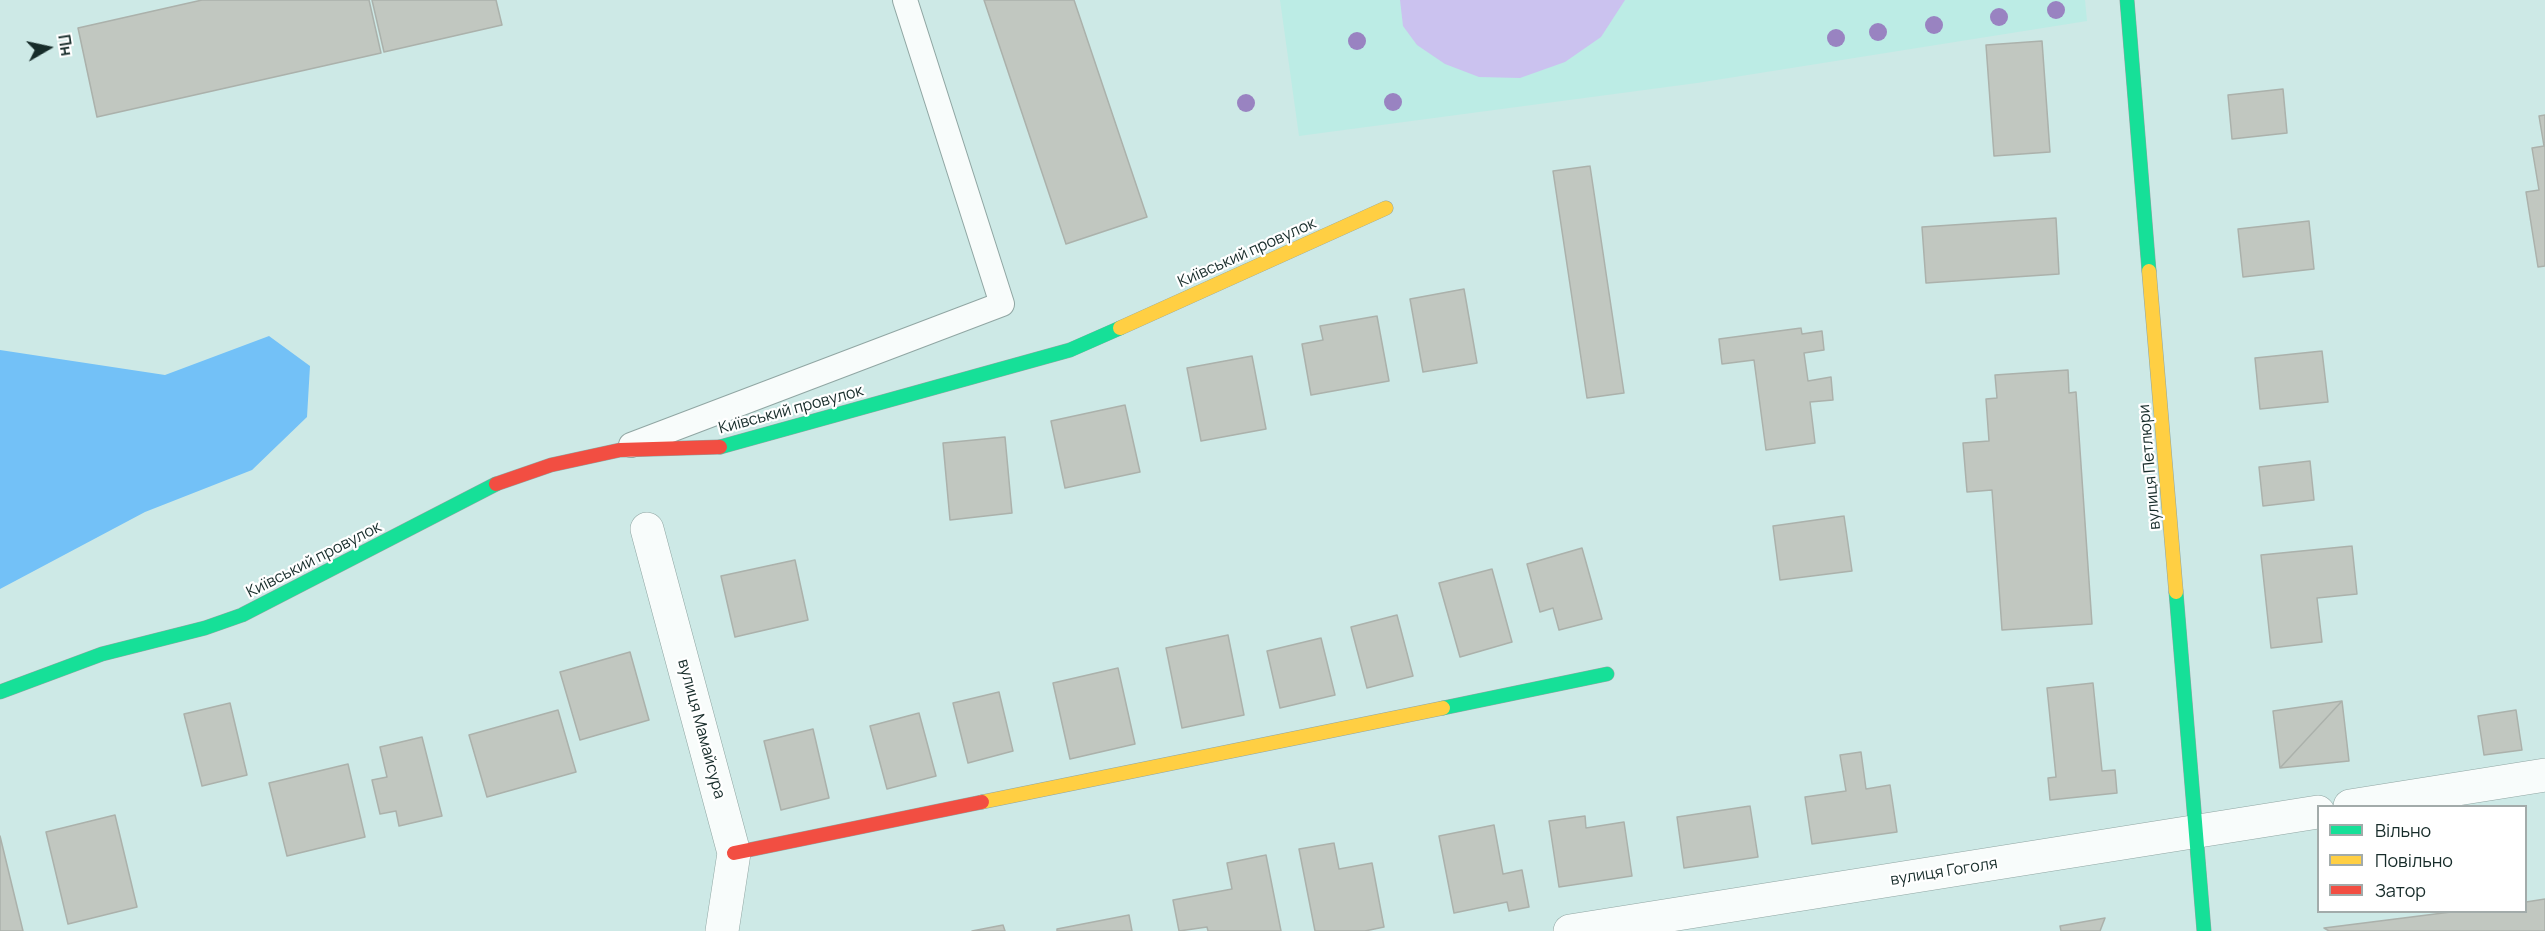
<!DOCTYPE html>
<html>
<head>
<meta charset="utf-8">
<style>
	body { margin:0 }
	#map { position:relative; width:2545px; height:931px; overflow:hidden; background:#cde9e6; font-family:Manrope,sans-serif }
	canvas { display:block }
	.legend { position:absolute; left:2317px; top:805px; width:210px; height:108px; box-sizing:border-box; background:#fff; border:2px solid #a2abaa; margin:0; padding:8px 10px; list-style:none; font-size:18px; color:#172c2a }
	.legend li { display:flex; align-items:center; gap:12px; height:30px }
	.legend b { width:30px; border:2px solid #a2abaa }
	.north { position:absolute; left:18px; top:18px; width:60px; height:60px; -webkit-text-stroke:4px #fff; paint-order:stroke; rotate:81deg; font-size:16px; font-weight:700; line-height:24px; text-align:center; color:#172c2a }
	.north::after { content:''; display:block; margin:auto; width:21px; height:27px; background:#172c2a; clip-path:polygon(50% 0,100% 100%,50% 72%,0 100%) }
</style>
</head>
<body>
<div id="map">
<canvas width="2545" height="931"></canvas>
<ul class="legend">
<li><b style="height:8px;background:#16e098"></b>Вільно</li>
<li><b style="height:8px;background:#ffcf43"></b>Повільно</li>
<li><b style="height:8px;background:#f24e42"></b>Затор</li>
</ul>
<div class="north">Пн</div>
</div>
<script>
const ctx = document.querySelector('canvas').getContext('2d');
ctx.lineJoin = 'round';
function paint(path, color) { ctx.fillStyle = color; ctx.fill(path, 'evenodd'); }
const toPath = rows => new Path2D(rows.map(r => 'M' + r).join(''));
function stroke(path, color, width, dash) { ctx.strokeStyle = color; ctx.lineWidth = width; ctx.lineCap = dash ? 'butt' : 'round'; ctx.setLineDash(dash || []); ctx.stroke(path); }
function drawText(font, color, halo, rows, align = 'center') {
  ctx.font = font + ' Manrope,sans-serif'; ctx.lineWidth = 4.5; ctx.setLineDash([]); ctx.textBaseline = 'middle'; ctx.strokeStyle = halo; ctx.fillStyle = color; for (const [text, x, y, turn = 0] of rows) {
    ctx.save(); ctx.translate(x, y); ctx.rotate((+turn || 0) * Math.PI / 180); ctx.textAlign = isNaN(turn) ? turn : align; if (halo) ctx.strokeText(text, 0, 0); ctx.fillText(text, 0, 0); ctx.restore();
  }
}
const built = toPath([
	[1280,0,2085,0,2087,21,1697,83,1299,136]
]);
const green = toPath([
	[1400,0,1625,0,1601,37,1565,62,1520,78,1479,77,1445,64,1417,45,1403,26]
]);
const water = toPath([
	[269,336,310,366,307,417,252,470,145,512,0,589,0,350,165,375]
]);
const building = toPath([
	[202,0,369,0,381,53,97,117,78,28,202,0],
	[372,0,496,0,502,25,384,52,372,0],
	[984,0,1074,0,1147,217,1066,244,984,0],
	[2042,41,2050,152,1994,156,1986,45,2042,41],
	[2283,89,2287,133,2232,139,2228,95,2283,89],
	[2545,115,2545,266,2538,267,2526,192,2539,190,2532,148,2544,146,2539,116,2545,115],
	[1590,166,1624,393,1587,398,1553,171,1590,166],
	[2056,218,2059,274,1926,283,1922,227,2056,218],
	[2309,221,2314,269,2243,277,2238,229,2309,221],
	[1464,289,1477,363,1423,372,1410,299,1464,289],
	[1377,316,1389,381,1311,395,1302,344,1323,340,1320,326,1377,316],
	[1801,328,1802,334,1822,331,1824,350,1804,353,1808,381,1831,377,1833,400,1810,402,1815,443,1766,450,1754,360,1722,364,1719,339,1801,328],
	[2322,351,2328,402,2260,409,2255,358,2322,351],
	[1252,356,1266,429,1201,441,1187,368,1252,356],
	[2068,370,2069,393,2076,392,2092,624,2002,630,1992,490,1967,492,1963,443,1989,441,1986,399,1997,398,1995,375,2068,370],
	[1125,405,1140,472,1065,488,1051,421,1125,405],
	[1005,437,1012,513,950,520,943,443,1005,437],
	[2310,461,2314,500,2263,506,2259,467,2310,461],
	[1844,516,1852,571,1780,580,1773,526,1844,516],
	[2352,546,2357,594,2317,598,2322,642,2271,648,2261,555,2352,546],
	[1582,548,1602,619,1559,630,1553,608,1540,612,1527,564,1582,548],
	[795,560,808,620,735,637,721,576,795,560],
	[1492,569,1512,642,1460,657,1439,583,1492,569],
	[1397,615,1413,676,1367,688,1351,627,1397,615],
	[1228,635,1244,715,1182,728,1166,648,1228,635],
	[1321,638,1335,695,1280,708,1267,651,1321,638],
	[630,652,649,720,580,740,560,672,630,652],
	[1118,668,1135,744,1070,759,1053,683,1118,668],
	[2093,683,2102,771,2115,770,2117,793,2050,800,2048,778,2056,777,2047,688,2093,683],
	[999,692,1013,751,968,763,953,703,999,692],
	[2342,701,2280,768,2273,711,2342,701],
	[2342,701,2349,761,2280,768,2342,701],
	[230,703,247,775,202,786,184,714,230,703],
	[558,710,576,772,487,797,469,735,558,710],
	[2516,710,2522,750,2484,755,2478,716,2516,710],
	[919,713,936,776,887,789,870,726,919,713],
	[813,729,829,798,781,810,764,741,813,729],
	[422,737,442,816,399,826,396,811,380,814,372,780,387,777,380,747,422,737],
	[1861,752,1866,789,1890,785,1897,832,1812,844,1805,797,1846,791,1840,755,1861,752],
	[348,764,365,837,287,856,269,783,348,764],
	[1750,806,1758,857,1684,868,1677,817,1750,806],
	[115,815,137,907,68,924,46,832,115,815],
	[1585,816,1586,828,1624,822,1632,876,1559,887,1549,821,1585,816],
	[1494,825,1503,874,1522,870,1529,907,1509,911,1507,902,1454,913,1439,836,1494,825],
	[0,836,23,931,0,931,0,836],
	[1334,843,1339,869,1372,863,1384,927,1365,931,1315,931,1299,849,1334,843],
	[1266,855,1281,931,1208,931,1207,927,1179,931,1173,900,1232,889,1227,863,1266,855],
	[2545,899,2545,931,2329,931,2324,928,2451,912,2526,912,2526,902,2545,899],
	[1129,915,1132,931,1057,931,1057,929,1129,915],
	[2105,918,2100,931,2061,931,2060,926,2105,918],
	[1003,925,1005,931,972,931,1003,925]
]);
const lane = toPath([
	[631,445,1002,304,905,0]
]);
const street = toPath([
	[647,529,734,853,722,931],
	[2350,806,2545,775],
	[1570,931,2318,812]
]);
const fast = toPath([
	[2127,0,2149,271],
	[720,447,1070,350,1120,328],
	[2176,592,2204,931],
	[0,692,102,654,205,628,242,615,496,484],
	[1443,708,1607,674]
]);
const slow = toPath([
	[2149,271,2176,592],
	[1120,328,1386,208],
	[982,802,1443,708]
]);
const jam = toPath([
	[496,484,551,465,620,450,720,447],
	[734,853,982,802]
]);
const trees = [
	[2056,10],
	[1999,17],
	[1934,25],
	[1878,32],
	[1836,38],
	[1357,41],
	[1393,102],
	[1246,103]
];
const streetNames = [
	["Київський провулок",1247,253,-24],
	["Київський провулок",791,410,-15],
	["вулиця Петлюри",2150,467,-95],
	["Київський провулок",314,560,-27],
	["вулиця Мамайсура",701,729,75],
	["вулиця Гоголя",1944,872,-9]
];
paint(built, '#bcece5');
paint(green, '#cbc2ef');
paint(water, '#73c1f7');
paint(building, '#c1c7c0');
stroke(building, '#abb1ab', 1.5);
stroke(lane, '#90a6a3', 26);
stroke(street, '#90a6a3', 34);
stroke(fast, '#90a6a3', 15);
stroke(slow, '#90a6a3', 15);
stroke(jam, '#90a6a3', 15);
stroke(lane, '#f8fcfb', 24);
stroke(street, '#f8fcfb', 33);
stroke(fast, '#16e098', 14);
stroke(slow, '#ffcf43', 14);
stroke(jam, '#f24e42', 14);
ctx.fillStyle = '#9983c1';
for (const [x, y] of trees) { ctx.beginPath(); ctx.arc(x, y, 9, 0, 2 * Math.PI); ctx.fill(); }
drawText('16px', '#172c2a', '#fff', streetNames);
</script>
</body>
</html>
